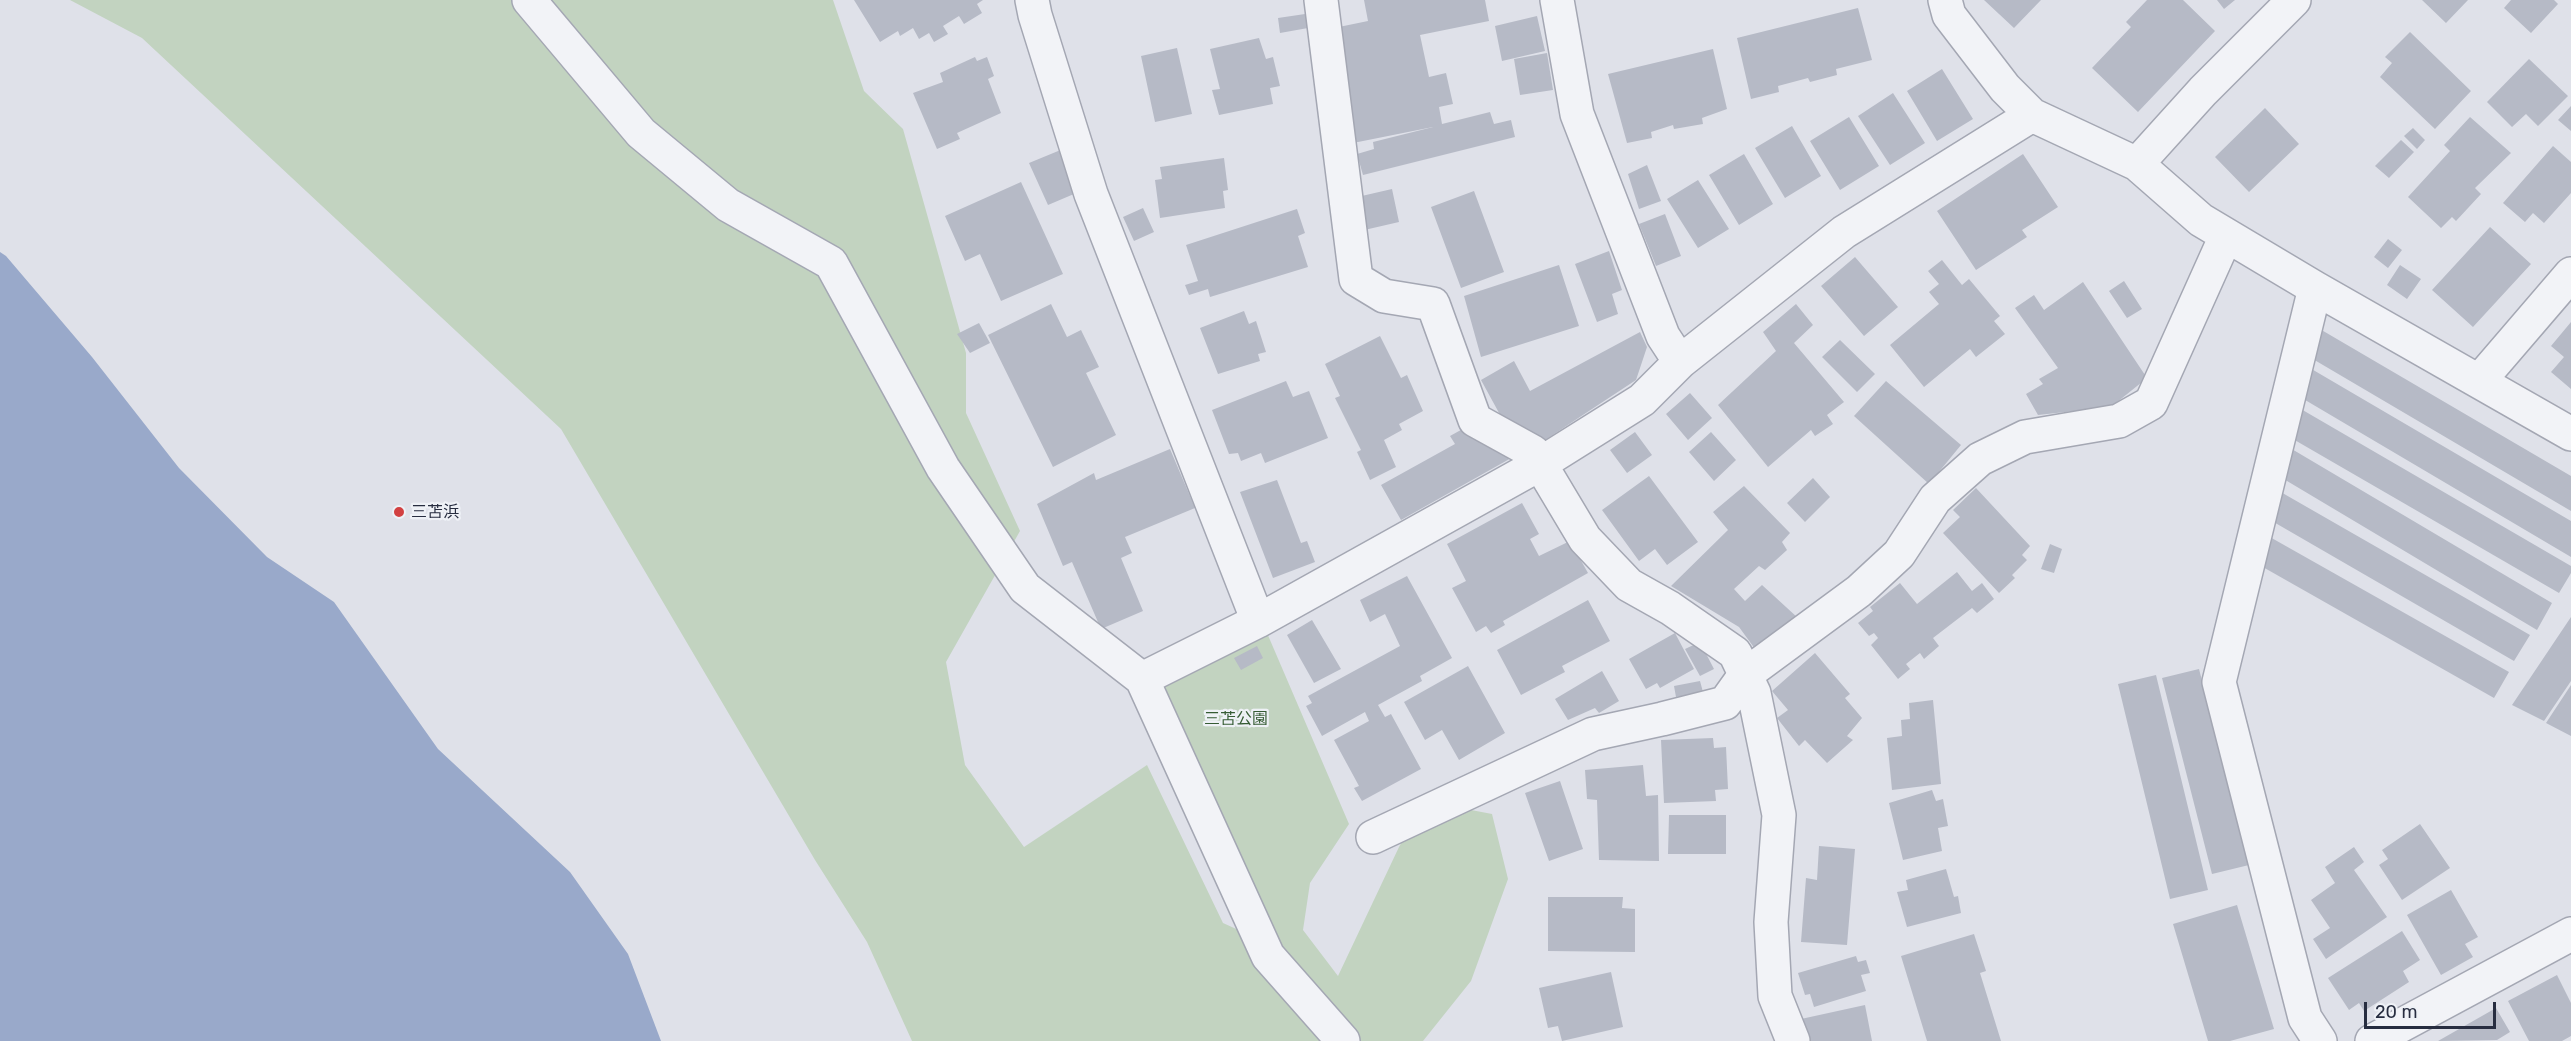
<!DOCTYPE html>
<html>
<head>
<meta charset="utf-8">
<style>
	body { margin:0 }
	#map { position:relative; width:2571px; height:1041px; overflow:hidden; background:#dfe1e9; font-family:Rubik,sans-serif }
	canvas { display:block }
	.scale { position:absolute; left:2364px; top:1002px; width:132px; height:27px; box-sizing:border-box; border:3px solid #272d40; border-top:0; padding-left:8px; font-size:18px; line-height:21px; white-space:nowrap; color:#272d40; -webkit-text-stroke:4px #eef1f6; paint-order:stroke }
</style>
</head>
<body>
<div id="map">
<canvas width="2571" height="1041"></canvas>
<div class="scale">20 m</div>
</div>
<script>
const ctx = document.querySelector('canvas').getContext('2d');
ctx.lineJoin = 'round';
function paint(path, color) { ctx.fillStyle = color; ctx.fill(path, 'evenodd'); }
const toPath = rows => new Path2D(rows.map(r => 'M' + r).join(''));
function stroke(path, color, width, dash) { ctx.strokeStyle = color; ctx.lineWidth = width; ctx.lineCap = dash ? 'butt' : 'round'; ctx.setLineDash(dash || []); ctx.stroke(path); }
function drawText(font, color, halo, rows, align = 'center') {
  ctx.font = font + ' Rubik,"Noto Sans JP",sans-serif'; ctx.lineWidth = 4.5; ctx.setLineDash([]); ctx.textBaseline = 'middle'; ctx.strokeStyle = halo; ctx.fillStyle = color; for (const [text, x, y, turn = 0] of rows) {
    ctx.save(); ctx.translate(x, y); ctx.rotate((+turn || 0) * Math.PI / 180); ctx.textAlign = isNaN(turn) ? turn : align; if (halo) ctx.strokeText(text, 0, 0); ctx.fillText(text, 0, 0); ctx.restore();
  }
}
const green = toPath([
	[70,0,833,0,864,91,903,129,966,353,966,413,1020,531,946,662,965,765,1024,847,1147,765,1223,923,1276,947,1151,684,1264,626,1349,824,1310,883,1303,930,1338,976,1399,847,1424,801,1492,814,1508,879,1471,981,1423,1041,912,1041,867,942,815,860,561,429,142,38]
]);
const water = toPath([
	[0,252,6,256,92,357,179,468,267,557,334,602,438,749,570,872,628,954,661,1041,0,1041]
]);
const building = toPath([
	[854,0,983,0,977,4,982,13,964,24,959,16,943,26,948,34,934,42,929,33,919,39,913,28,900,36,898,31,880,42],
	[1364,0,1485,0,1489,21,1420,35,1429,77,1446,73,1453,104,1439,107,1442,124,1490,112,1494,124,1511,120,1515,137,1363,175,1357,154,1374,149,1373,142,1433,127,1353,143,1334,28,1368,21],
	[1984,0,2041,0,2014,28],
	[2147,0,2183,0,2215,31,2138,112,2092,68,2131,27,2126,22],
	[2217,0,2235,0,2224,9],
	[2422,0,2468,0,2446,23],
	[2511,0,2554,0,2558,4,2531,33,2504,8],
	[1858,8,1872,60,1836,69,1837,75,1810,82,1808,78,1778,86,1779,92,1751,99,1737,38],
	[1305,14,1308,28,1280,33,1278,18],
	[1537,16,1545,51,1502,61,1495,26],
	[2410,32,2471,91,2435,129,2380,77,2392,63,2385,57],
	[1259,38,1266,59,1273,57,1280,86,1270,88,1273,104,1219,115,1212,90,1220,89,1210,49],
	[1177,48,1192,114,1155,122,1141,56],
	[1713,49,1727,109,1702,118,1703,124,1674,129,1673,125,1651,132,1652,138,1627,143,1608,74],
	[1547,53,1553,90,1520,95,1514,59],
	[975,57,977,61,987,57,994,76,988,79,1001,113,957,133,960,139,937,149,913,93,943,82,940,73],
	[2529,59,2568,96,2538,126,2526,114,2512,127,2487,102],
	[1942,69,1973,119,1937,141,1907,91],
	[1893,93,1925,143,1890,165,1858,116],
	[2571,106,2571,131,2558,120],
	[2265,108,2299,144,2249,192,2215,157],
	[1849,117,1879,166,1840,190,1810,141],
	[2470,117,2511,153,2475,188,2481,194,2456,221,2452,217,2441,228,2408,197,2450,151,2444,145],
	[1792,126,1821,176,1785,198,1755,148],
	[2413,128,2425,140,2417,149,2404,136],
	[2401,140,2414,152,2389,178,2375,166],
	[2553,146,2571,162,2571,193,2544,223,2533,213,2525,222,2503,203],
	[1063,149,1081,191,1048,205,1029,163],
	[1744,154,1773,204,1739,225,1709,175],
	[2023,154,2058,207,2022,230,2027,237,1976,270,1937,211],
	[1224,158,1228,190,1223,191,1225,208,1160,218,1155,180,1162,179,1160,167],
	[1647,165,1661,201,1639,209,1628,174],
	[1698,180,1729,229,1698,248,1667,199],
	[1021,182,1063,274,1001,301,980,254,965,261,945,216],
	[1392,189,1399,222,1360,231,1353,198],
	[1474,191,1504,272,1461,288,1431,207],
	[1143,208,1154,232,1134,241,1123,217],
	[1297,209,1305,233,1298,236,1308,267,1210,297,1208,289,1189,295,1185,285,1198,281,1186,245],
	[1665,214,1681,256,1656,266,1639,224],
	[2490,227,2531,264,2473,327,2432,290],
	[2388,239,2402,250,2388,268,2374,257],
	[1609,251,1622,290,1612,294,1618,314,1597,322,1575,264],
	[1855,257,1898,307,1864,336,1821,286],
	[1942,260,1962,285,1969,279,2000,316,1994,321,2005,334,1976,357,1970,349,1924,387,1890,345,1939,304,1929,292,1939,284,1928,271],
	[1559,265,1579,326,1481,357,1464,296],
	[2400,265,2421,279,2407,299,2387,285],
	[2124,281,2142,309,2127,318,2109,291],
	[2083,282,2147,378,2111,407,2038,415,2026,394,2043,384,2039,379,2058,368,2015,308,2034,295,2044,310],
	[1051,304,1067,337,1081,330,1099,367,1086,373,1116,435,1053,467,988,335],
	[1796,304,1813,325,1794,343,1844,402,1827,415,1833,424,1815,436,1811,430,1768,467,1718,405,1776,351,1763,332],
	[1244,311,1249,324,1256,321,1266,352,1258,354,1260,361,1218,374,1200,328],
	[2571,322,2571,389,2551,372,2564,357,2551,346],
	[979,323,990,343,970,353,957,334],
	[2313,325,2571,476,2571,511,2306,355],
	[1640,332,1647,347,1636,380,1545,440,1504,422,1481,380,1514,361,1530,391],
	[1380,336,1401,378,1407,375,1423,411,1399,424,1402,430,1384,440,1396,467,1370,480,1357,452,1361,450,1335,398,1340,396,1325,364],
	[1840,340,1875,374,1857,392,1822,357],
	[2303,364,2571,521,2571,557,2295,394],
	[1286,381,1293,397,1309,391,1328,438,1265,463,1261,453,1241,461,1238,453,1229,454,1212,410],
	[1886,381,1961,445,1929,484,1854,416],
	[1690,393,1712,418,1688,440,1666,414],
	[2294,405,2571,566,2571,573,2559,593,2286,435],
	[1468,426,1513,457,1401,520,1381,485,1455,444,1450,436],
	[1635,432,1652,455,1627,473,1610,450],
	[1711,432,1736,460,1714,481,1689,452],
	[2285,445,2552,603,2537,630,2277,475],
	[1170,449,1195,508,1125,537,1132,553,1121,558,1143,611,1101,629,1072,562,1063,566,1037,504,1094,473,1096,480],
	[1649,476,1698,542,1667,565,1655,549,1639,561,1602,510],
	[1813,478,1830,497,1805,522,1787,503],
	[1277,480,1301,543,1307,541,1315,562,1273,578,1240,492],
	[1744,486,1790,533,1782,542,1787,550,1765,570,1759,566,1734,589,1745,601,1762,585,1798,618,1758,653,1739,627,1671,586,1728,530,1713,512],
	[2272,487,2530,635,2514,661,2265,517],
	[1976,488,2030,546,2022,555,2027,560,2012,575,2015,578,1999,593,1943,533,1960,517,1953,510],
	[1522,503,1539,534,1530,539,1539,556,1570,541,1588,573,1503,621,1505,625,1491,633,1486,626,1476,632,1452,588,1466,581,1447,544],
	[2261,532,2509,672,2494,698,2254,562],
	[2050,544,2062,549,2054,573,2041,569],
	[1957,572,1972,591,1982,583,1994,599,1977,613,1972,608,1933,638,1939,646,1924,659,1920,653,1906,664,1910,669,1898,679,1871,645,1878,638,1874,633,1869,636,1858,623,1873,611,1870,607,1900,583,1917,604],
	[1407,576,1452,658,1420,676,1422,681,1378,705,1385,717,1391,714,1421,769,1362,801,1354,788,1359,786,1334,740,1369,721,1365,712,1322,736,1306,706,1312,703,1308,696,1400,646,1385,614,1370,622,1360,600],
	[1588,600,1610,641,1562,666,1565,672,1521,695,1497,650],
	[2571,617,2571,681,2544,721,2512,705],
	[1312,620,1341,669,1314,683,1287,635],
	[1675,633,1694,669,1660,688,1657,683,1646,689,1629,659],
	[1700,642,1714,669,1700,676,1685,649],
	[1257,646,1263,658,1241,670,1234,658],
	[1815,653,1850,694,1845,698,1862,718,1847,736,1853,740,1827,763,1805,740,1799,746,1777,718,1788,710,1772,691],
	[1468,666,1505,733,1459,760,1442,730,1425,740,1404,702],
	[2199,669,2249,865,2212,874,2162,678],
	[1602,671,1619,701,1599,713,1595,708,1568,720,1555,699],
	[2156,675,2208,890,2170,899,2118,684],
	[1700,681,1703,692,1676,697,1674,686],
	[2571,685,2571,736,2546,723],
	[1933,700,1941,784,1892,790,1887,738,1902,736,1901,720,1910,719,1909,703],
	[1713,738,1714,748,1726,747,1728,789,1715,790,1716,801,1664,803,1661,740],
	[1643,765,1646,796,1658,795,1659,861,1599,860,1597,800,1587,799,1585,770],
	[1560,781,1583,849,1549,861,1525,793],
	[1932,790,1936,801,1943,799,1948,826,1938,828,1942,851,1903,860,1889,803],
	[1669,815,1726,815,1726,854,1668,854],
	[2420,824,2450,868,2402,900,2379,865,2388,859,2382,850],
	[1819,846,1855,849,1847,945,1801,942,1806,878,1817,880],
	[2354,847,2364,862,2354,870,2387,917,2326,959,2313,939,2330,928,2311,900,2335,883,2325,867],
	[1946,869,1954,897,1958,896,1961,913,1907,927,1897,892,1908,890,1906,880],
	[2451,890,2478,937,2465,944,2473,957,2441,975,2407,915],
	[1548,897,1623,897,1622,908,1635,909,1635,952,1548,951],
	[2237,905,2274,1029,2230,1041,2208,1041,2173,924],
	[2402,931,2420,960,2403,971,2409,982,2364,1011,2359,1003,2349,1010,2328,978],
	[1974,934,1986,971,1980,973,2001,1041,1927,1041,1901,956],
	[1856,956,1858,962,1866,960,1870,973,1861,975,1866,991,1814,1007,1810,994,1805,995,1798,973],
	[1611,972,1623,1027,1562,1041,1558,1026,1548,1028,1539,988],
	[2557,975,2571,1003,2571,1036,2562,1041,2529,1041,2508,1001],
	[1865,1005,1872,1041,1805,1041,1801,1019],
	[2496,1008,2510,1032,2497,1040,2438,1041]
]);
const street = toPath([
	[529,0,641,133,728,205,831,263,943,468,1025,588,1142,679,1268,956,1343,1041],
	[1032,0,1035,15,1091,194,1258,621],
	[1321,0,1356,279,1384,296,1433,304,1475,420,1533,452,1585,539,1629,585,1670,608,1735,653,1754,693,1779,815,1771,922,1775,996,1793,1041],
	[1557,0,1577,114,1663,336,1680,362],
	[1945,0,1949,15,2005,88,2032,115,2137,164,2201,220,2315,288,2571,434],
	[2137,164,2203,91,2294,0],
	[2315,288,2219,682,2305,1018,2320,1041],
	[2480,380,2571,274],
	[1142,679,1258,621,1540,464,1642,400,1680,362,1844,232,2032,115],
	[1373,837,1593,734,1662,719,1725,703,1745,675,1859,591,1899,554,1935,499,1980,459,2025,437,2119,421,2151,403,2226,236],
	[2372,1041,2571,934]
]);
const markers = [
	[399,512,6,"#d24041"]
];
const poiNames = [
	["三苫浜",411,512]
];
const parkNames = [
	["三苫公園",1236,719]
];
paint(green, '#c2d3c0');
paint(water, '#99a9ca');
paint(building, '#b6bac6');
stroke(street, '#a4a7b3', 36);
stroke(street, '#f2f3f7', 33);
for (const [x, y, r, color] of markers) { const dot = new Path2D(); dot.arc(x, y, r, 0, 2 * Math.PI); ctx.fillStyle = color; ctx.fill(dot); stroke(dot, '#eef1f6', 2); }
drawText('16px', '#272d40', '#eef1f6', poiNames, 'left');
drawText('16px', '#365c34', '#eef1f6', parkNames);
</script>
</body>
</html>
